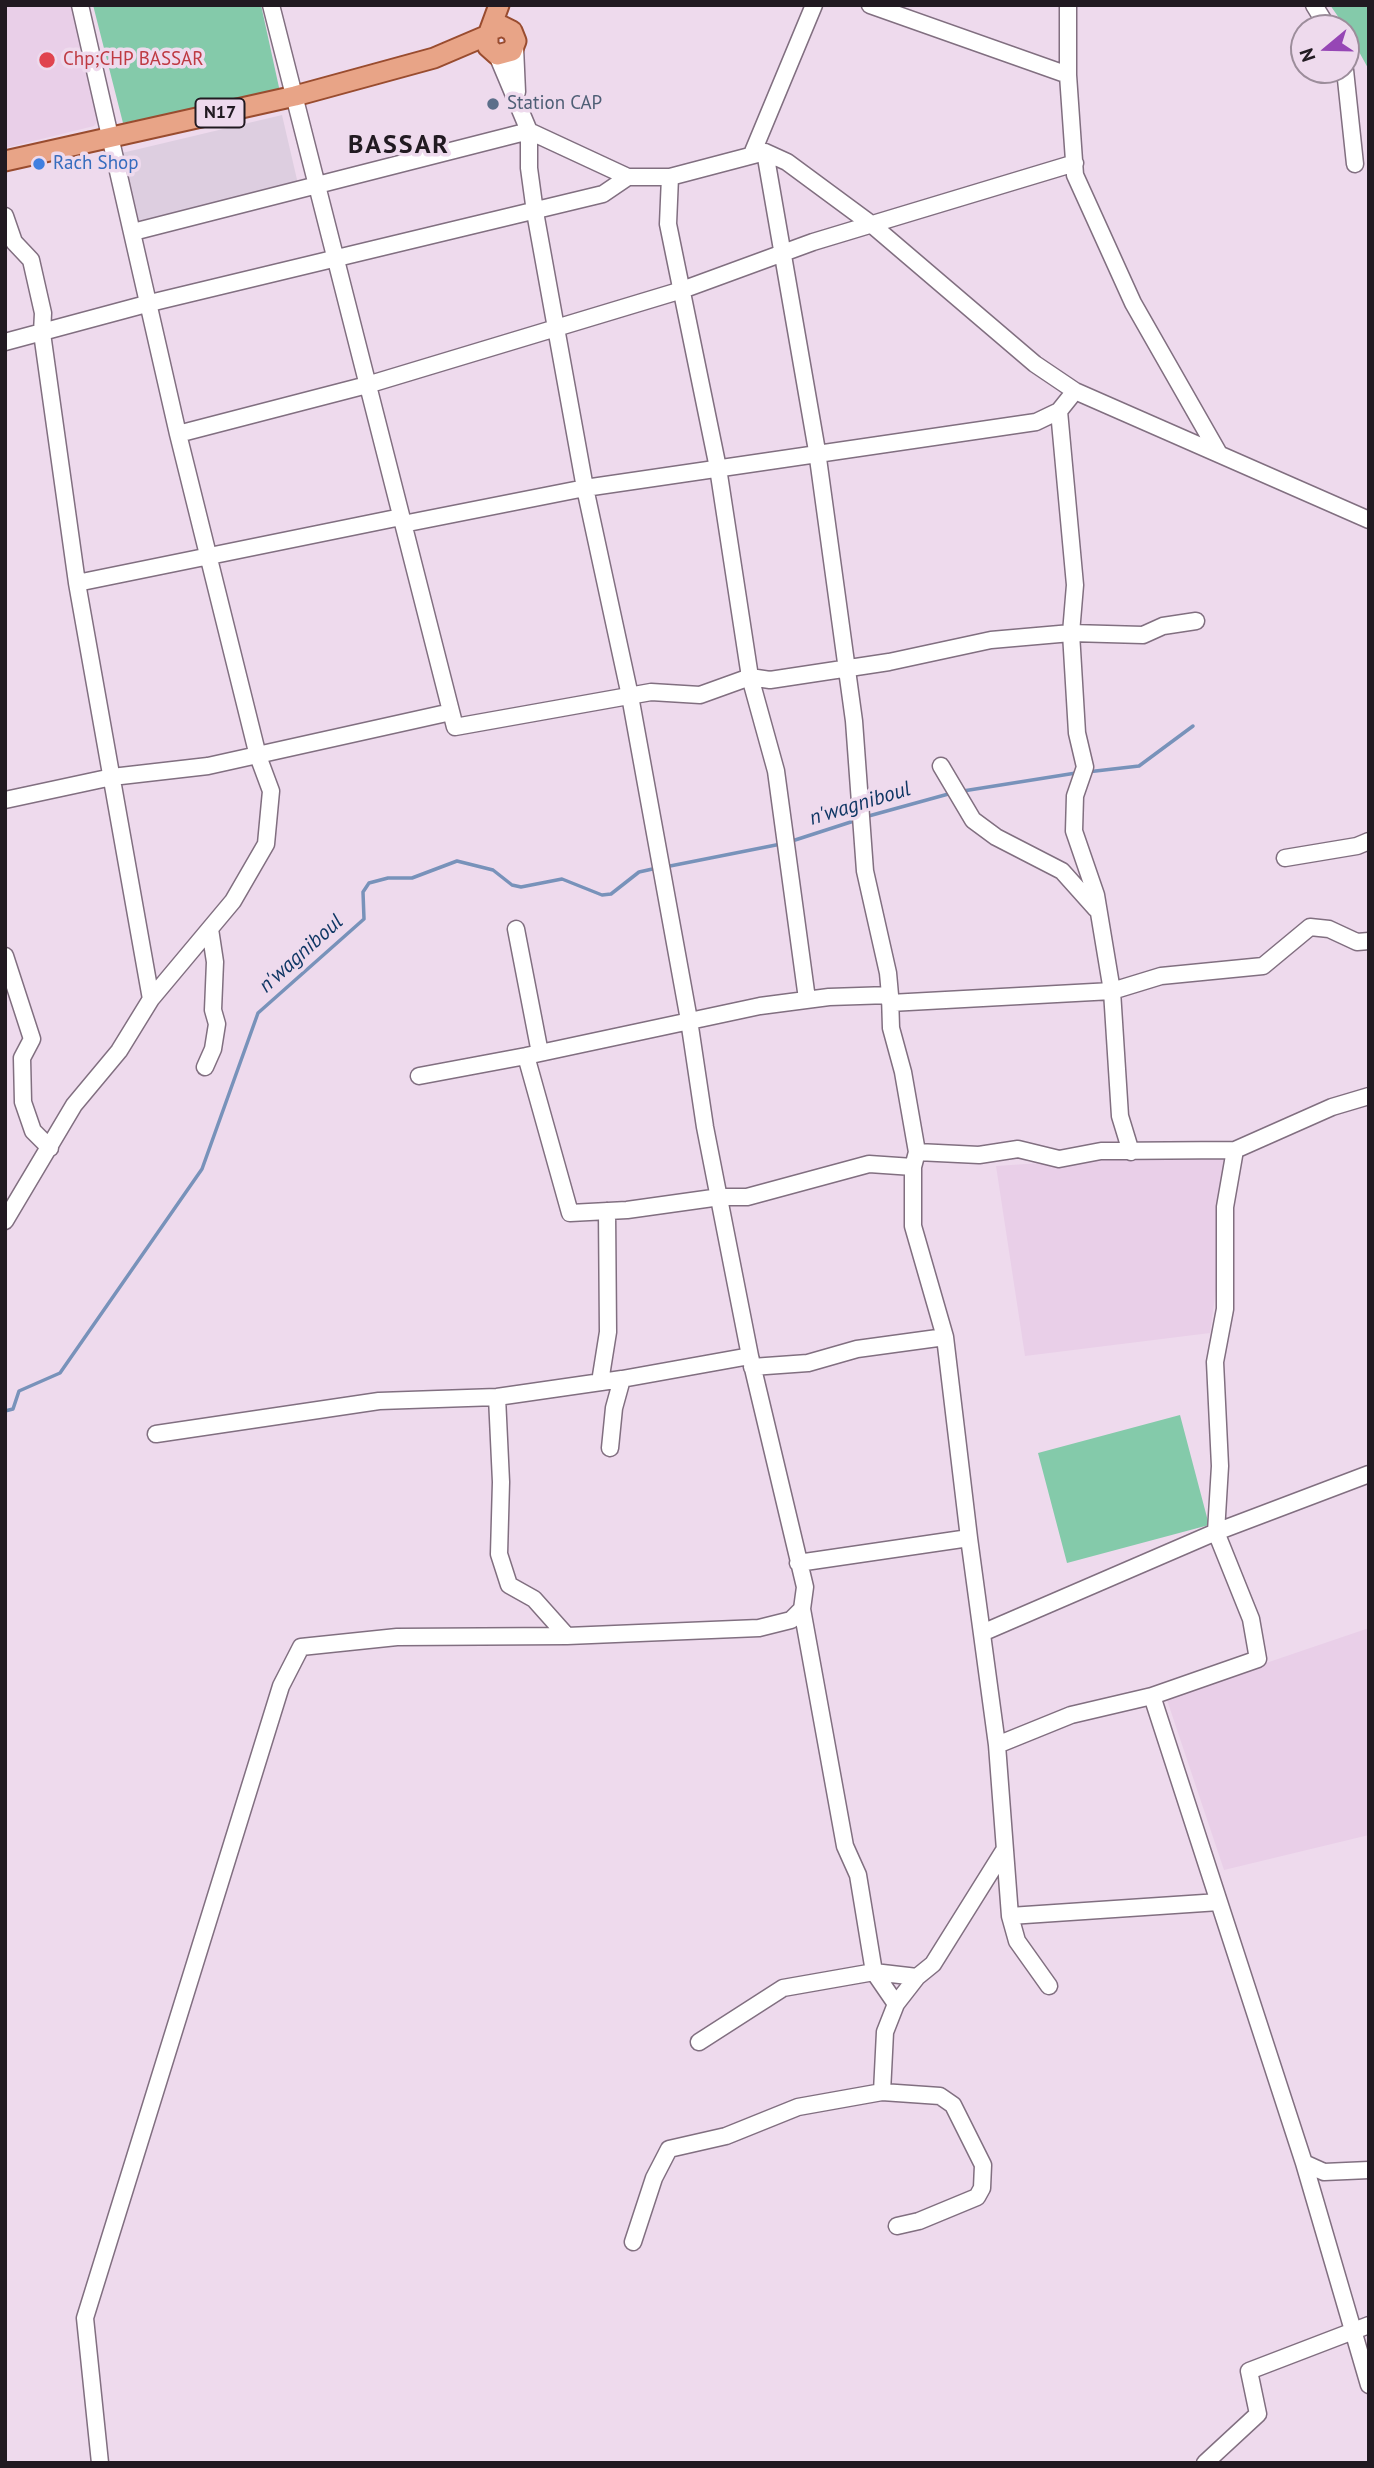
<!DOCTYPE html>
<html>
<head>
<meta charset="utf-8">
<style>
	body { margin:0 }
	#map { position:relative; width:1374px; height:2468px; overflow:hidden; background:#eedaed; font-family:"PT Sans",sans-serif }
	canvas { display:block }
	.frame { position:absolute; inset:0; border:7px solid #211a21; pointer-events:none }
	.north { position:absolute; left:1290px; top:14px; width:70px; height:70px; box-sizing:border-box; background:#eedaed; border:2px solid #9c8d9b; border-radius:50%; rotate:251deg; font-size:19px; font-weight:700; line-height:28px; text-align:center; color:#211a21 }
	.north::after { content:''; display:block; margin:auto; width:24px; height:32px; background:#9646b5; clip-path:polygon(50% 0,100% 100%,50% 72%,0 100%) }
</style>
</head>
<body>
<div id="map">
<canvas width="1374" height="2468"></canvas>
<div class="frame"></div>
<div class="north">N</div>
</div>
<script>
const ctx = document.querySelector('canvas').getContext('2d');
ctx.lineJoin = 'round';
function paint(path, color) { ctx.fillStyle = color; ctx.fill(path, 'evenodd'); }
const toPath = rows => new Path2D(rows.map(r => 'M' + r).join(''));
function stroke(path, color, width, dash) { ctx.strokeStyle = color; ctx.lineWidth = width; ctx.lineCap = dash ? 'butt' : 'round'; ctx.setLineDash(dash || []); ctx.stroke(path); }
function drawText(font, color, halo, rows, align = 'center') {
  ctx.font = font + ' "PT Sans",sans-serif'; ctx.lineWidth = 7; ctx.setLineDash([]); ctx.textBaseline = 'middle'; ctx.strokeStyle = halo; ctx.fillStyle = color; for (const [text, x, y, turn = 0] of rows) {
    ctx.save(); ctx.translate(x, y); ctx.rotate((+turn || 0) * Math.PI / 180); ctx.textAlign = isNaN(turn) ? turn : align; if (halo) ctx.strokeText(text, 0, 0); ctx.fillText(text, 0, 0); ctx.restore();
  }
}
const commercial = toPath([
	[282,115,298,184,139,223,122,153]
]);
const built = toPath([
	[5,5,75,5,102,115,94,126,5,148],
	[1235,1150,1210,1333,1025,1356,996,1166],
	[1369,1628,1369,1835,1224,1870,1166,1697]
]);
const green = toPath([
	[93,5,261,5,280,92,123,123],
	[1330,5,1369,5,1369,70,1346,28],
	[1180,1415,1209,1525,1067,1563,1038,1453]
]);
const stream = toPath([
	[1087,772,1139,766,1193,726],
	[963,791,1076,773],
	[865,817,952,793],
	[792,841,857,820],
	[665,867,781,844],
	[5,1411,13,1409,19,1391,60,1373,202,1169,258,1013,364,919,363,892,369,883,388,878,412,878,457,861,493,870,512,885,521,887,562,879,602,895,611,894,639,872,657,868]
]);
const minor = toPath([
	[271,5,455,727,651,692,700,695,750,677,770,680,889,662,991,640,1071,633,1143,635,1163,626,1196,621],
	[870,5,1068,75],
	[1068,5,1068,75,1075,175,1133,303,1218,452],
	[1314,5,1328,28],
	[515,47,517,92],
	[497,55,529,131,628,177,670,177,765,152,787,162,871,224,1035,364,1075,391,1369,520],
	[1345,70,1355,164],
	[765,152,817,451,854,721,865,871,888,973,890,995,829,997,760,1006,526,1056,570,1213,627,1210,720,1197,747,1197,869,1164,913,1167],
	[752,154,814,5],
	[670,177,668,224,718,468,750,677,776,771,807,999],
	[5,216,14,242,31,260,43,313,42,333,77,583,151,999],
	[5,342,150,303,603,194,628,177],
	[1059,411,1075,585,1071,633,1077,733,1085,767,1075,796,1074,831,1096,895,1112,991,1120,1116,1131,1152],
	[178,434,367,385,682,290,813,242,1075,163],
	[403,524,585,488,1036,422,1059,411,1075,391],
	[77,583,401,517],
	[941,766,973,820,996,837,1062,871,1096,909],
	[5,800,112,777,208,766,451,712],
	[1285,858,1357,846,1369,841],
	[516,929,540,1053],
	[5,956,32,1039,22,1058,23,1102,33,1131,50,1148],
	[890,1003,1112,991,1161,976,1263,966,1310,927,1329,929,1357,942,1369,941],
	[205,1067,213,1049,217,1024,213,1010,215,962,210,929],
	[419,1076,526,1056],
	[1235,1150,1225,1207,1225,1309,1215,1362,1220,1466,1216,1532,1369,1474],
	[917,1152,979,1155,1018,1149,1059,1159,1101,1151,1235,1150,1332,1107,1369,1096],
	[5,1221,74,1105,119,1051,151,999,233,901,266,844,271,791,258,756,178,434,80,5],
	[752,1367,808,1363,857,1349,945,1337],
	[600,1382,608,1332,607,1211],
	[497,1397,501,1482,499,1554,509,1585,534,1599,567,1636],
	[156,1434,379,1401,497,1397,622,1379,750,1356],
	[610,1448,614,1408,622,1379],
	[969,1538,997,1745,1010,1916,1017,1941,1049,1986],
	[798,1563,969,1538,945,1337,913,1226,913,1167,917,1152,903,1072,891,1028,890,995],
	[802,1609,845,1846,858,1875,874,1972,896,2004],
	[982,1633,1216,1532,1251,1619,1258,1659,1152,1696],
	[997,1745,1071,1715,1152,1696,1219,1902],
	[1010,1916,1219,1902,1304,2163,1369,2385],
	[699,2042,783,1988,874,1972,917,1977],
	[1304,2163,1324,2172,1369,2170],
	[897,2226,919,2221,977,2197,982,2188,983,2165,953,2105,940,2096,882,2092,885,2032,896,2004,917,1977,933,1964,1003,1852],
	[633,2242,654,2178,669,2149,726,2136,798,2107,882,2092],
	[100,2463,85,2318,281,1686,301,1647,397,1637,567,1636,759,1628,791,1620,802,1609,805,1587,750,1356,705,1127,689,1020,630,696,585,488,535,212,529,168,529,131,133,232],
	[1205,2463,1258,2414,1249,2371,1369,2325]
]);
const major = toPath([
	[491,30,502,26,512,31,516,41,512,51,497,55,488,47,488,35,499,5],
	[5,161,295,96,434,58,488,35]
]);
const markers = [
	[47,60,9,"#e0444e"],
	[493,104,7,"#5c6f8a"],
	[39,164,7,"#3f7fe0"]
];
const shields = [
	[220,113,49]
];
const shieldNames = [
	["N17",220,113]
];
const healthNames = [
	["Chp;CHP BASSAR",63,60]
];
const serviceNames = [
	["Station CAP",507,104]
];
const shopNames = [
	["Rach Shop",53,164]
];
const waterNames = [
	["n'wagniboul",860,804,-17],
	["n'wagniboul",301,954,-42]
];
const districtNames = [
	["BASSAR",399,146]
];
paint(commercial, '#ddcee0');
paint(built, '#e9cfe8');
paint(green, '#84caaa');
stroke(stream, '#7892ba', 3.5);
stroke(minor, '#816f80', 19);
stroke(major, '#994c2f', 23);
stroke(minor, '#fff', 16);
stroke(major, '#e8a487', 19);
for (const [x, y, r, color] of markers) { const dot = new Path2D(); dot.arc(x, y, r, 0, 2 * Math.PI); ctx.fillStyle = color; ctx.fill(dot); stroke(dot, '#eedaed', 2.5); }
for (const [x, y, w] of shields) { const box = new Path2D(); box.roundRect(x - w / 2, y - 14.5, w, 29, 5); ctx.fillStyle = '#eedaed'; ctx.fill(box); stroke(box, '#211a21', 2); }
drawText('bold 18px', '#211a21', null, shieldNames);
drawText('19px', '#be3a42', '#eedaed', healthNames, 'left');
drawText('19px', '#4e5e75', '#eedaed', serviceNames, 'left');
drawText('19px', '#366cbe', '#eedaed', shopNames, 'left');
drawText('italic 21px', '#0f3664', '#eedaed', waterNames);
ctx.letterSpacing = '2px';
drawText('bold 26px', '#211a21', '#eedaed', districtNames);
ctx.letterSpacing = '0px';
</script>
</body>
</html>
